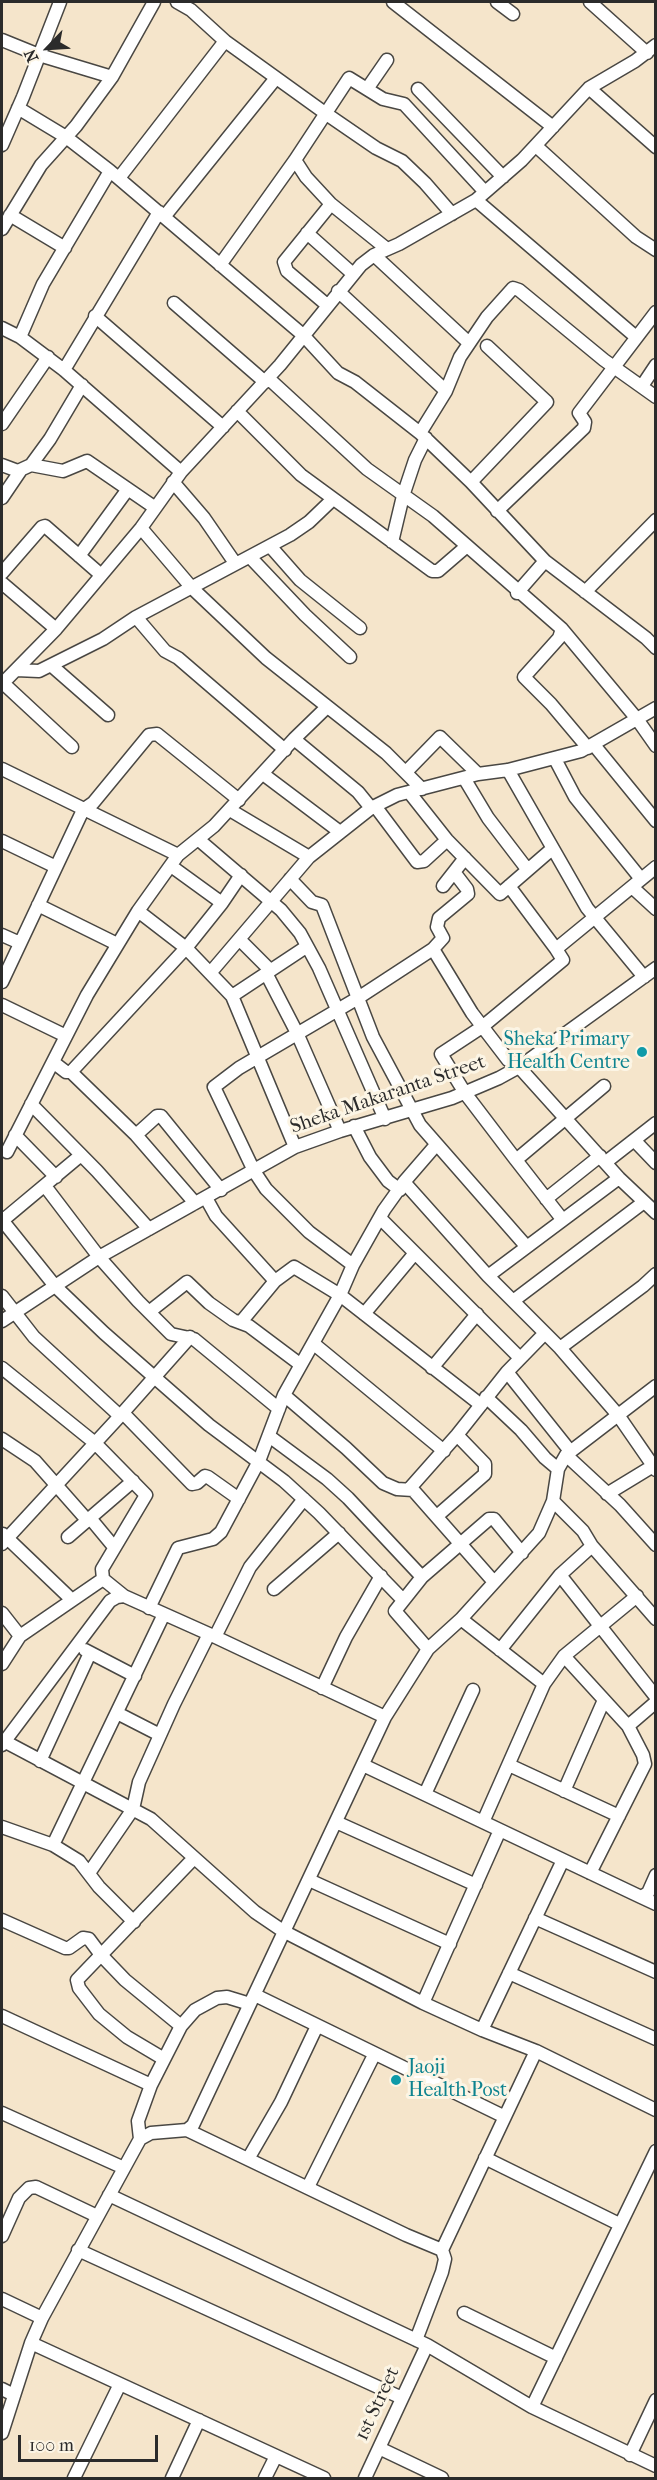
<!DOCTYPE html>
<html>
<head>
<meta charset="utf-8">
<style>
	body { margin:0 }
	#map { position:relative; width:657px; height:2480px; overflow:hidden; background:#f5e5cb; font-family:"IM FELL French Canon",serif }
	canvas { display:block }
	.frame { position:absolute; inset:0; border:3px solid #2b2b2b; pointer-events:none }
	.north { position:absolute; left:18px; top:18px; width:60px; height:60px; -webkit-text-stroke:4px #fcf5e5; paint-order:stroke; rotate:245deg; font-size:16px; font-weight:700; line-height:24px; text-align:center; color:#2b2b2b }
	.north::after { content:''; display:block; margin:auto; width:21px; height:27px; background:#2b2b2b; clip-path:polygon(50% 0,100% 100%,50% 72%,0 100%) }
	.scale { position:absolute; left:18px; top:2435px; width:140px; height:27px; box-sizing:border-box; border:3px solid #2b2b2b; border-top:0; padding-left:8px; font-size:18px; line-height:21px; white-space:nowrap; color:#2b2b2b; -webkit-text-stroke:4px #fcf5e5; paint-order:stroke }
</style>
</head>
<body>
<div id="map">
<canvas width="657" height="2480"></canvas>
<div class="frame"></div>
<div class="north">N</div>
<div class="scale">100 m</div>
</div>
<script>
const ctx = document.querySelector('canvas').getContext('2d');
ctx.lineJoin = 'round';
const toPath = rows => new Path2D(rows.map(r => 'M' + r).join(''));
function stroke(path, color, width, dash) { ctx.strokeStyle = color; ctx.lineWidth = width; ctx.lineCap = dash ? 'butt' : 'round'; ctx.setLineDash(dash || []); ctx.stroke(path); }
function drawText(font, color, halo, rows, align = 'center') {
  ctx.font = font + ' "IM FELL French Canon",serif'; ctx.lineWidth = 6; ctx.setLineDash([]); ctx.textBaseline = 'middle'; ctx.strokeStyle = halo; ctx.fillStyle = color; for (const [text, x, y, turn = 0] of rows) {
    ctx.save(); ctx.translate(x, y); ctx.rotate((+turn || 0) * Math.PI / 180); ctx.textAlign = isNaN(turn) ? turn : align; if (halo) ctx.strokeText(text, 0, 0); ctx.fillText(text, 0, 0); ctx.restore();
  }
}
const minor = toPath([
	[177,2,191,10,225,41,325,113,376,148,402,161,425,183,452,214],
	[393,2,553,127],
	[497,2,513,14],
	[590,2,647,53],
	[2,40,39,55,112,77],
	[589,88,656,147],
	[367,89,387,60],
	[418,89,503,177],
	[18,108,66,137,110,171,303,335,338,373,355,382,420,433,471,482,545,561,646,638,656,648],
	[2,145,23,97,60,2],
	[536,146,636,237,656,250],
	[295,160,306,177,331,204,387,249],
	[119,178,225,41],
	[476,200,636,337],
	[10,215,65,248],
	[164,217,276,78],
	[2,229,41,165,76,126,112,77,154,2],
	[307,233,353,274],
	[374,255,469,343],
	[220,265,295,160,349,78,383,99,404,104,485,192],
	[338,291,446,391],
	[174,303,265,382],
	[327,305,287,271,284,262,331,204],
	[95,316,223,427],
	[2,328,20,337,64,370,181,472],
	[20,337,43,284,110,171],
	[64,370,159,212],
	[268,378,367,469,433,516,562,629,637,719,656,746],
	[642,386,656,365],
	[237,411,301,475,432,571,438,571,467,546],
	[2,424,48,357],
	[420,433,446,391,460,357,487,317,513,288,519,290,604,360,656,397],
	[2,465,18,471,31,465,50,439,82,385],
	[31,465,63,471,87,461,154,507],
	[173,482,204,518,235,563],
	[471,482,547,402,487,346],
	[2,498,21,470],
	[497,511,584,428,585,422,579,413,656,312],
	[141,528,192,588,266,658,386,753,422,789],
	[392,542,403,496,415,460,426,438],
	[270,546,300,580,360,628],
	[79,556,128,489],
	[250,557,305,615,350,657],
	[2,573,42,527,45,526,100,574],
	[2,583,56,629],
	[585,592,656,520],
	[517,593,545,561],
	[136,617,165,651,178,658,285,750],
	[562,629,559,638,524,677,551,704,588,748],
	[52,666,108,715],
	[16,670,39,671,103,639,136,617,290,535,309,522,333,499],
	[3,683,72,747],
	[2,684,56,629,141,528,181,472,280,365,361,265,374,255,399,244,476,200,522,160,589,88,635,61,656,45],
	[294,739,358,792,371,808],
	[594,745,656,821],
	[555,759,575,797,641,879],
	[2,769,178,855],
	[508,770,587,908,644,977],
	[406,772,440,737,478,774],
	[263,774,340,832],
	[464,778,488,818,527,869],
	[409,792,447,840,500,894,552,849],
	[375,806,417,862,424,861,447,840],
	[230,810,309,857,371,808,397,795,478,774,508,770,581,751,656,708],
	[199,840,281,910,300,933,319,968,385,1119],
	[2,841,56,867],
	[290,879,312,902,322,905,373,1037,420,1125,526,1246],
	[443,886,465,858],
	[509,886,556,949,656,867],
	[632,887,656,909],
	[222,903,241,875],
	[38,905,117,944],
	[138,911,186,948,232,996,295,1147],
	[2,935,20,943],
	[240,940,270,970],
	[433,949,472,1013,508,1060,519,1067,619,1178,656,1213],
	[211,972,309,857],
	[266,973,297,1033,340,1131],
	[2,982,83,810,93,803,149,735,157,734,239,800],
	[232,996,306,947],
	[2,1005,66,1036],
	[53,1062,66,1072,71,1072,186,948,222,903,171,866],
	[71,1072,136,1135,195,1203],
	[31,1104,97,1171,149,1229],
	[354,1126,370,1157,388,1181,400,1190],
	[15,1135,56,1177],
	[136,1135,157,1116,161,1116,221,1190],
	[634,1140,656,1163],
	[7,1152,87,995,138,911,178,855,214,826,294,739,327,707],
	[516,1160,465,1093,441,1054,482,1027,563,960,556,949],
	[606,1162,656,1123],
	[404,1182,488,1276,560,1348,618,1415,656,1470],
	[45,1186,99,1257,138,1301,171,1334,194,1339,279,1409],
	[206,1198,216,1216,275,1281],
	[546,1199,600,1156],
	[380,1218,520,1358],
	[562,1219,516,1160,604,1086],
	[2,1220,55,1286,104,1333,209,1425,284,1481,319,1513,403,1600],
	[2,1221,81,1155],
	[353,1265,309,1232,266,1189,254,1171,214,1087,239,1068,358,998,433,949,443,938,437,927,439,918,468,894,467,889,454,872],
	[488,1276,619,1178],
	[2,1296,34,1337,120,1416],
	[513,1301,644,1202],
	[149,1312,187,1282,209,1303,233,1320,249,1326,301,1365],
	[364,1314,415,1253],
	[2,1321,99,1257,295,1147,340,1131,452,1098,499,1078,519,1067,656,968],
	[241,1322,275,1281,294,1267,340,1295,481,1405],
	[314,1344,444,1451],
	[560,1348,643,1286,656,1274],
	[2,1368,95,1443,146,1495,102,1569,103,1579,124,1596],
	[432,1368,477,1314],
	[507,1372,570,1451],
	[284,1395,346,1448,383,1483,397,1489,413,1490,494,1582],
	[486,1397,521,1430,545,1458,558,1469],
	[123,1413,192,1484,197,1483,205,1476,208,1477,239,1499],
	[269,1436,327,1479,348,1498,422,1577],
	[2,1439,35,1461,87,1520],
	[566,1455,620,1505,656,1545],
	[410,1488,457,1435,507,1372,545,1333],
	[607,1494,653,1466],
	[553,1501,583,1531,592,1546,656,1619],
	[437,1516,485,1474,485,1464,457,1435],
	[90,1518,114,1547],
	[3,1534,71,1599],
	[68,1537,133,1481],
	[2,1544,120,1416,190,1337],
	[560,1575,656,1697],
	[274,1589,339,1533],
	[149,1608,178,1548,213,1539,221,1532,259,1461,284,1395,340,1295,353,1265,384,1210,404,1182,436,1145],
	[2,1613,20,1636],
	[461,1619,544,1684],
	[215,1637,250,1567,304,1499],
	[428,1649,395,1611,422,1577,489,1519,494,1519,522,1553],
	[85,1650,135,1676],
	[500,1650,560,1575,592,1546],
	[564,1656,628,1726,643,1755,645,1764,590,1873],
	[2,1664,20,1636,103,1579],
	[322,1688,346,1637,381,1576],
	[117,1713,160,1735],
	[628,1726,656,1702],
	[2,1740,151,1819,255,1912,283,1931,423,2003,482,2030,536,2051,656,2110],
	[2,1745,110,1601,117,1597,124,1596,209,1634,385,1717],
	[40,1761,90,1653],
	[363,1765,641,1897,648,1893,656,1875],
	[509,1765,619,1816],
	[564,1791,604,1700],
	[425,1794,473,1690],
	[336,1822,476,1885],
	[483,1822,544,1684,564,1656,637,1596],
	[2,1827,53,1845,79,1861,99,1887,134,1922],
	[53,1845,164,1614],
	[89,1873,133,1809,139,1782,174,1704,209,1634],
	[309,1880,450,1944],
	[641,1897,656,1904],
	[535,1918,656,1972],
	[2,1920,65,1948,69,1948,83,1938,89,1939,101,1955,125,1980,181,2026],
	[509,1973,656,2039],
	[255,1995,503,2116],
	[423,2003,500,1830],
	[2,2016,151,2085],
	[482,2030,563,1860],
	[164,2059,127,2037,99,2014,79,1988,77,1980,194,1858],
	[2,2113,124,2168],
	[187,2130,406,2235,442,2250,445,2259,442,2272,416,2340],
	[140,2139,138,2121,151,2085,181,2026,195,2010,217,1998,227,1997,250,2004],
	[485,2158,619,2224],
	[248,2159,281,2102,317,2026],
	[308,2187,374,2055],
	[109,2195,427,2345,532,2407,656,2466],
	[2,2236,19,2198,29,2188,36,2187,97,2216],
	[78,2250,402,2398],
	[442,2250,536,2051],
	[2,2299,42,2318,140,2139,151,2133,187,2130,193,2125,385,1717,428,1649,461,1619,539,1533,553,1501,558,1469,566,1455,656,1386],
	[464,2313,556,2358],
	[31,2343,324,2478],
	[2,2389,14,2395],
	[532,2407,656,2151],
	[2,2433,31,2343,42,2318],
	[379,2448,442,2478],
	[630,2455,656,2400],
	[74,2478,120,2384],
	[172,2478,199,2420],
	[265,2478,276,2456],
	[365,2478,427,2345]
]);
const markers = [
	[642,1052,6,"#0f9aa8"],
	[396,2080,6,"#0f9aa8"]
];
const cultureNames = [
	["Sheka Primary",630,1040],
	["Health Centre",630,1063],
	["Jaoji",408,2068,"left"],
	["Health Post",408,2091,"left"]
];
const streetNames = [
	["Sheka Makaranta Street",388,1095,-19],
	["1st Street",378,2404,-65]
];
stroke(minor, '#494743', 15);
stroke(minor, '#fff', 12);
for (const [x, y, r, color] of markers) { const dot = new Path2D(); dot.arc(x, y, r, 0, 2 * Math.PI); ctx.fillStyle = color; ctx.fill(dot); stroke(dot, '#fcf5e5', 2); }
drawText('20px', '#0d838f', '#fcf5e5', cultureNames, 'right');
drawText('20px', '#2b2b2b', '#fcf5e5', streetNames);
</script>
</body>
</html>
